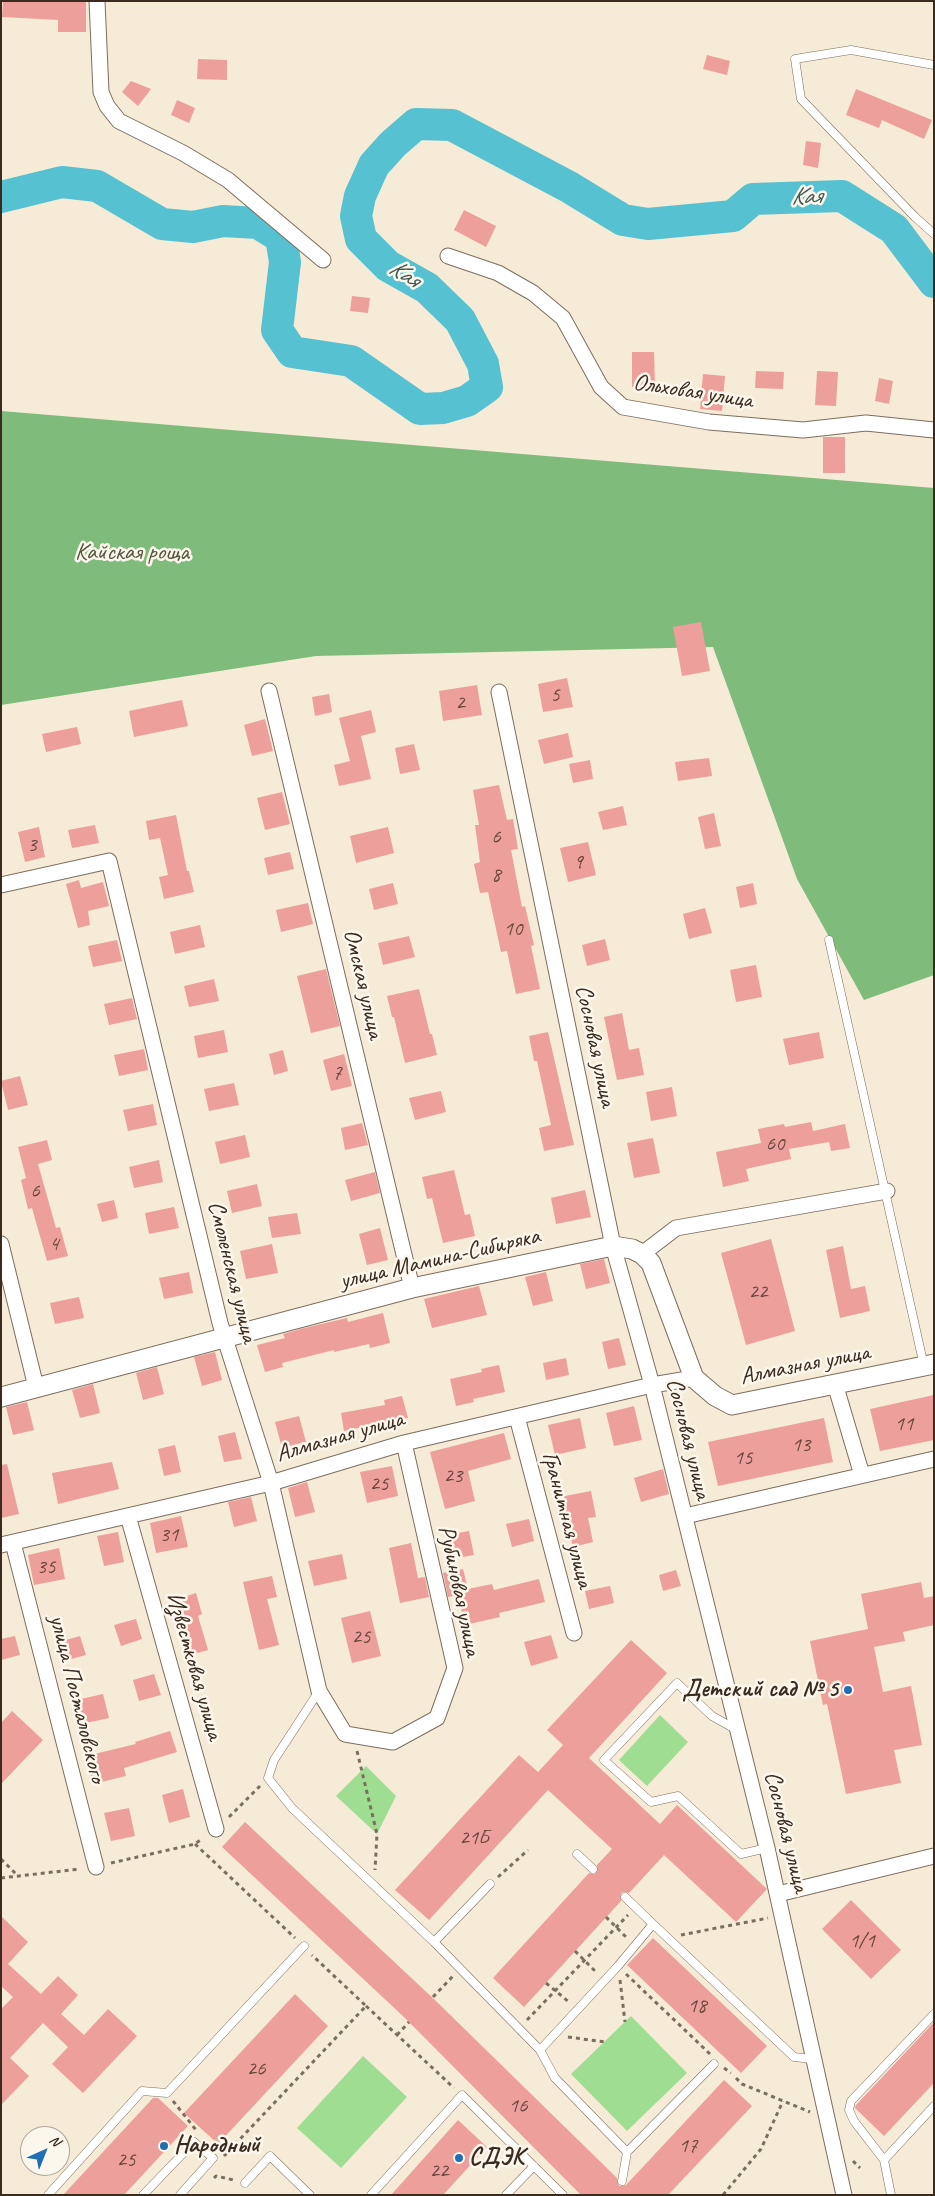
<!DOCTYPE html>
<html>
<head>
<meta charset="utf-8">
<style>
	body { margin:0 }
	#map { position:relative; width:935px; height:2196px; overflow:hidden; background:#f6ebd7; font-family:Caveat,sans-serif }
	canvas { display:block }
	.frame { position:absolute; inset:0; border:2px solid #3b2a1e; pointer-events:none }
	.north { position:absolute; left:20px; top:2126px; width:50px; height:50px; box-sizing:border-box; background:#fbf7ec; border:1px solid #aea59a; border-radius:50%; rotate:44deg; font-size:14px; font-weight:700; line-height:20px; text-align:center; color:#3b2a1e }
	.north::after { content:''; display:block; margin:auto; width:18px; height:22px; background:#1f6fb2; clip-path:polygon(50% 0,100% 100%,50% 72%,0 100%) }
</style>
</head>
<body>
<div id="map">
<canvas width="935" height="2196"></canvas>
<div class="frame"></div>
<div class="north">N</div>
</div>
<script>
const ctx = document.querySelector('canvas').getContext('2d');
ctx.lineJoin = 'round';
function paint(path, color) { ctx.fillStyle = color; ctx.fill(path, 'evenodd'); }
const toPath = rows => new Path2D(rows.map(r => 'M' + r).join(''));
function stroke(path, color, width, dash) { ctx.strokeStyle = color; ctx.lineWidth = width; ctx.lineCap = dash ? 'butt' : 'round'; ctx.setLineDash(dash || []); ctx.stroke(path); }
function drawText(font, color, halo, rows, align = 'center') {
  ctx.font = font + ' Caveat,sans-serif'; ctx.lineWidth = 5; ctx.setLineDash([]); ctx.textBaseline = 'middle'; ctx.strokeStyle = halo; ctx.fillStyle = color; for (const [text, x, y, turn = 0] of rows) {
    ctx.save(); ctx.translate(x, y); ctx.rotate((+turn || 0) * Math.PI / 180); ctx.textAlign = isNaN(turn) ? turn : align; if (halo) ctx.strokeText(text, 0, 0); ctx.fillText(text, 0, 0); ctx.restore();
  }
}
const green = toPath([
	[660,1715,688,1742,647,1786,619,1760],
	[366,1766,396,1796,377,1834,336,1796],
	[631,2016,687,2073,627,2131,571,2074],
	[363,2056,407,2097,341,2168,297,2128]
]);
const forest = toPath([
	[1,411,934,488,934,975,864,1000,797,879,713,647,316,656,1,705]
]);
const river = toPath([
	[1,197,62,182,97,186,162,224,193,227,223,221,258,223,281,237,285,262,277,330,292,352,351,361,420,409,443,408,467,401,487,387,483,364,460,320,427,288,388,266,361,239,356,216,360,196,374,165,393,144,416,124,452,125,569,187,623,220,648,224,733,216,753,199,842,196,894,229,934,282]
]);
const building = toPath([
	[3,1,86,1,86,32,58,32,58,20,2,17],
	[707,55,730,61,727,75,703,69],
	[198,59,227,60,227,80,197,79],
	[131,81,151,89,138,106,122,92],
	[856,89,932,120,924,139,882,120,879,128,846,115],
	[177,100,195,108,189,123,171,115],
	[806,141,821,143,818,168,803,165],
	[464,210,496,226,486,247,454,230],
	[352,296,370,298,368,313,350,311],
	[632,352,654,352,655,387,632,387],
	[756,371,784,372,783,389,755,388],
	[817,371,838,372,836,406,815,405],
	[703,374,725,376,722,411,700,409],
	[879,378,893,381,889,404,875,401],
	[823,437,845,437,845,473,823,473],
	[701,622,710,671,682,676,673,627],
	[567,678,573,707,543,712,538,684],
	[477,685,482,715,443,721,439,691],
	[329,694,332,712,315,716,312,697],
	[182,700,188,726,134,737,129,711],
	[371,710,376,732,361,736,371,779,339,786,334,765,350,761,339,718],
	[265,719,273,751,252,756,244,725],
	[77,727,81,744,46,752,42,734],
	[568,733,573,757,544,764,538,740],
	[414,744,420,770,400,774,395,748],
	[709,758,712,776,678,781,675,762],
	[590,760,593,779,573,783,569,764],
	[499,785,507,820,513,819,518,849,511,850,522,907,525,906,534,945,531,946,540,989,516,994,507,951,501,952,488,892,480,893,474,864,480,862,475,825,479,825,473,790],
	[282,792,290,824,265,830,257,798],
	[623,806,627,825,603,830,598,812],
	[714,813,721,846,705,849,698,817],
	[176,815,187,871,189,871,194,892,164,899,159,877,168,875,160,838,149,840,146,821],
	[95,825,99,843,72,848,68,830],
	[39,827,45,857,25,862,18,832],
	[388,827,394,853,356,863,350,836],
	[588,842,596,875,568,882,560,848],
	[290,852,294,869,268,875,264,858],
	[79,880,81,888,103,882,109,906,88,911,90,925,78,928,66,884],
	[393,883,398,904,374,910,369,889],
	[753,883,757,904,740,908,736,887],
	[308,903,313,924,281,932,276,910],
	[705,908,712,933,689,939,683,914],
	[200,925,205,947,175,954,170,932],
	[409,936,415,957,383,965,378,943],
	[605,939,610,960,587,966,582,945],
	[117,940,122,961,93,967,88,946],
	[756,965,762,997,736,1002,730,970],
	[326,969,340,1026,311,1033,297,976],
	[214,979,219,1001,189,1007,184,986],
	[419,989,430,1034,432,1034,437,1055,405,1063,394,1017,392,1017,387,996],
	[132,998,137,1019,109,1025,104,1004],
	[622,1013,629,1050,639,1048,644,1075,617,1080,604,1017],
	[224,1030,228,1052,198,1058,194,1036],
	[548,1032,574,1145,544,1151,539,1128,551,1125,537,1061,534,1061,529,1036],
	[819,1032,824,1058,789,1065,783,1039],
	[144,1049,148,1070,119,1076,114,1055],
	[283,1050,288,1071,274,1075,269,1054],
	[344,1054,352,1086,331,1091,323,1060],
	[20,1076,28,1105,8,1110,1,1081],
	[234,1083,239,1105,209,1111,204,1089],
	[672,1087,677,1116,651,1121,646,1092],
	[441,1091,446,1112,415,1120,409,1098],
	[153,1104,157,1125,128,1131,123,1110],
	[811,1122,813,1131,845,1124,850,1148,831,1151,829,1142,789,1149,791,1159,746,1169,749,1181,723,1187,716,1152,761,1143,758,1129,784,1124,785,1127],
	[362,1123,368,1145,345,1150,341,1128],
	[245,1135,250,1157,220,1164,215,1142],
	[653,1138,660,1173,634,1178,627,1143],
	[47,1140,52,1160,38,1164,56,1228,60,1227,68,1256,47,1261,32,1208,28,1209,21,1180,26,1178,18,1147],
	[159,1160,163,1182,134,1188,129,1167],
	[454,1170,465,1215,470,1214,475,1236,443,1243,432,1198,427,1199,422,1177],
	[375,1172,380,1193,351,1201,345,1180],
	[257,1184,262,1206,232,1213,227,1191],
	[585,1190,591,1217,556,1224,551,1198],
	[114,1200,118,1218,102,1222,97,1204],
	[174,1207,179,1228,149,1234,145,1213],
	[297,1213,301,1234,272,1238,268,1217],
	[380,1228,388,1260,367,1265,359,1234],
	[771,1239,795,1331,746,1345,721,1253],
	[272,1244,278,1273,246,1279,240,1251],
	[843,1246,851,1289,865,1286,870,1311,840,1318,826,1250],
	[604,1259,610,1283,586,1289,580,1264],
	[189,1272,193,1293,164,1299,159,1278],
	[546,1272,553,1301,533,1306,525,1277],
	[479,1286,487,1315,432,1328,424,1299],
	[79,1297,84,1318,55,1324,50,1303],
	[383,1313,390,1343,370,1348,369,1344,334,1352,334,1350,282,1363,283,1367,265,1372,257,1345,285,1338,283,1334,304,1328,347,1318,348,1322],
	[619,1338,626,1365,608,1369,602,1342],
	[215,1352,222,1380,202,1386,194,1357],
	[566,1358,569,1375,546,1380,543,1363],
	[499,1365,505,1392,473,1399,474,1402,456,1406,450,1379,482,1372,481,1369],
	[157,1367,164,1394,143,1400,136,1373],
	[93,1384,100,1413,80,1418,72,1390],
	[934,1395,934,1440,880,1451,870,1409],
	[402,1396,408,1418,344,1431,341,1413,385,1405,384,1400],
	[27,1402,34,1430,13,1435,6,1407],
	[634,1406,642,1440,614,1446,606,1413],
	[299,1416,306,1442,282,1448,275,1422],
	[580,1418,586,1448,555,1455,548,1425],
	[824,1418,833,1462,718,1486,708,1442],
	[235,1432,242,1459,224,1462,218,1436],
	[504,1433,511,1459,468,1471,475,1501,445,1509,430,1452],
	[175,1445,181,1472,164,1476,158,1449],
	[112,1462,119,1489,58,1504,52,1473],
	[7,1464,19,1514,1,1518,1,1465],
	[392,1466,398,1496,367,1503,360,1472],
	[663,1469,669,1494,641,1502,634,1478],
	[307,1482,315,1512,295,1517,288,1488],
	[591,1491,596,1517,588,1518,593,1542,573,1547,567,1522,564,1522,560,1497],
	[251,1497,257,1521,234,1527,228,1502],
	[181,1516,188,1547,156,1553,150,1523],
	[529,1519,534,1541,512,1547,506,1524],
	[469,1531,474,1555,452,1559,447,1535],
	[118,1532,124,1562,104,1566,97,1536],
	[411,1543,418,1578,425,1577,429,1597,400,1603,389,1548],
	[59,1548,65,1579,34,1585,28,1555],
	[342,1554,347,1579,314,1586,308,1561],
	[463,1569,468,1589,492,1584,494,1590,539,1579,545,1602,499,1613,500,1617,465,1625,458,1595,448,1597,443,1573],
	[676,1570,681,1586,663,1591,659,1575],
	[272,1576,277,1597,267,1599,279,1645,259,1650,243,1582],
	[921,1582,924,1598,934,1596,934,1625,903,1632,905,1641,874,1647,883,1692,911,1686,922,1745,894,1750,901,1783,846,1794,827,1704,823,1705,810,1641,868,1629,861,1594],
	[610,1586,614,1603,589,1609,585,1591],
	[196,1593,202,1614,198,1616,208,1650,186,1656,180,1635,185,1634,175,1600],
	[370,1611,381,1656,352,1663,341,1618],
	[136,1619,142,1639,121,1646,114,1625],
	[551,1635,558,1658,531,1666,524,1642],
	[15,1636,20,1655,1,1660,1,1639],
	[80,1636,86,1655,64,1661,59,1642],
	[631,1640,667,1673,589,1758,660,1824,677,1805,767,1889,736,1922,664,1855,629,1893,624,1892,621,1893,621,1901,524,2007,493,1978,589,1873,594,1874,597,1872,597,1865,612,1849,548,1790,429,1920,395,1890,519,1755,538,1772,563,1745,547,1730],
	[154,1674,161,1695,139,1701,133,1680],
	[103,1694,109,1718,77,1725,72,1701],
	[12,1711,43,1740,1,1784,1,1723],
	[170,1731,177,1752,124,1768,126,1776,93,1784,86,1756,136,1744,135,1742],
	[183,1789,190,1817,169,1823,162,1795],
	[129,1808,135,1836,111,1841,104,1813],
	[245,1822,437,2002,617,2178,619,2186,626,2185,724,2080,752,2106,668,2195,581,2195,405,2018,222,1847],
	[851,1900,901,1950,871,1979,822,1929],
	[1,1916,28,1942,8,1964,41,1994,58,1976,78,1995,61,2014,84,2035,108,2009,137,2036,83,2093,52,2064,68,2047,43,2023,10,2058,29,2076,1,2105,1,2009,13,1997,1,1986],
	[653,1938,767,2046,741,2073,627,1965],
	[295,1994,328,2026,218,2144,184,2113],
	[934,2022,934,2083,884,2136,855,2108,856,2105],
	[153,2098,158,2098,188,2126,124,2195,63,2195],
	[458,2120,487,2147,443,2195,391,2195]
]);
const path = toPath([
	[357,1751,377,1834,375,1870],
	[229,1817,260,1786],
	[195,1844,295,1938],
	[1,1859,18,1876],
	[111,1863,195,1844,203,1838],
	[498,1877,528,1850],
	[1,1878,80,1869],
	[606,1917,627,1938],
	[681,1935,768,1918],
	[575,1951,596,1972],
	[626,1974,710,2054],
	[620,1980,625,2022],
	[546,1983,569,2002],
	[433,1997,453,1976],
	[366,2006,454,2088],
	[527,2020,628,1915],
	[397,2035,409,2022],
	[568,2037,605,2042],
	[724,2068,731,2073],
	[736,2078,742,2084,810,2112],
	[173,2101,196,2130],
	[224,2156,366,2006,312,1955],
	[853,2161,860,2168],
	[214,2178,216,2176,234,2180],
	[723,2195,761,2149,783,2101]
]);
const service = toPath([
	[934,65,851,50,795,59,801,99,915,217,934,234],
	[829,940,924,1366],
	[319,1691,274,1760,268,1778,292,1808,434,1942,540,2050],
	[737,1730,712,1716,677,1683,604,1760,651,1802,678,1796,741,1854,767,1848],
	[577,1854,593,1869],
	[625,1897,653,1924],
	[434,1942,490,1884],
	[627,2152,714,2064],
	[884,2160,854,2121,849,2110,851,2101,934,2014],
	[622,2181,627,2152,555,2078,540,2050,618,1966,653,1924,794,2057,812,2059],
	[245,2183,270,2156,310,2195],
	[48,2195,142,2091,167,2093,304,1946],
	[143,2195,194,2142,213,2158,180,2195],
	[371,2195,462,2095,563,2195],
	[506,2195,534,2166],
	[891,2195,884,2160,934,2106]
]);
const minor = toPath([
	[97,1,101,92,107,106,119,121,183,153,228,180,323,260],
	[448,256,498,273,533,293,563,318,601,387,623,407,709,422,803,430,866,423,934,430],
	[269,691,412,1288],
	[499,692,613,1246,652,1385,767,1848,844,2195],
	[1,885,109,861,220,1323,271,1483,319,1691,345,1734,393,1742,437,1718,455,1668,404,1443],
	[1,1244,36,1387],
	[642,1254,676,1228,887,1191],
	[835,1384,862,1475],
	[517,1417,574,1633],
	[128,1516,216,1829],
	[685,1516,934,1459],
	[13,1543,96,1867],
	[1,1545,271,1483,404,1443,652,1385,694,1378],
	[778,1894,934,1856]
]);
const tertiary = toPath([
	[1,1397,412,1288,613,1246,632,1249,642,1254,651,1263,694,1378,715,1396,732,1405,934,1364]
]);
const markers = [
	[848,1690,5,"#1f6fb2"],
	[164,2146,5,"#1f6fb2"],
	[459,2158,5,"#1f6fb2"]
];
const numberNames = [
	["5",555,695],
	["2",460,703],
	["6",496,837],
	["3",32,845],
	["9",578,862],
	["8",496,875],
	["10",513,929],
	["7",337,1073],
	["60",775,1144],
	["6",35,1191],
	["4",54,1244],
	["22",758,1292],
	["11",904,1424],
	["13",801,1445],
	["15",743,1458],
	["23",453,1476],
	["25",379,1484],
	["31",169,1535],
	["35",46,1567],
	["25",361,1637],
	["21Б",474,1838],
	["1/1",862,1941],
	["18",697,2006],
	["26",256,2069],
	["16",518,2106],
	["17",688,2146],
	["25",126,2160],
	["22",439,2171]
];
const streetNames = [
	["Ольховая улица",693,392,9],
	["Омская улица",363,984,77],
	["Сосновая улица",595,1046,78],
	["улица Мамина-Сибиряка",440,1259,-13],
	["Смоленская улица",232,1272,76],
	["Алмазная улица",805,1365,-11],
	["Алмазная улица",340,1437,-16],
	["Сосновая улица",688,1439,76],
	["Гранитная улица",567,1520,75],
	["Рубиновая улица",459,1591,78],
	["Известковая улица",194,1666,74],
	["улица Посталовского",77,1699,76],
	["Сосновая улица",786,1832,76]
];
const parkNames = [
	["Кайская роща",132,553]
];
const poiNames = [
	["Детский сад № 5",838,1690,"right"],
	["Народный",174,2146],
	["СДЭК",469,2158]
];
const waterNames = [
	["Кая",806,197,-2],
	["Кая",404,274,32]
];
paint(green, '#9fdd92');
paint(forest, '#7fbc7c');
stroke(river, '#56c1d0', 32);
paint(building, '#ed9f9b');
stroke(service, '#7c6e5f', 9);
stroke(minor, '#7c6e5f', 17);
stroke(tertiary, '#7c6e5f', 21);
stroke(path, '#7c6e5f', 3, [4, 4]);
stroke(service, '#fff', 8);
stroke(minor, '#fff', 15);
stroke(tertiary, '#fff', 19);
for (const [x, y, r, color] of markers) { const dot = new Path2D(); dot.arc(x, y, r, 0, 2 * Math.PI); ctx.fillStyle = color; ctx.fill(dot); stroke(dot, '#fbf7ec', 2); }
drawText('21px', '#68473d', null, numberNames);
drawText('24px', '#3b2a1e', '#fbf7ec', streetNames);
drawText('24px', '#54573b', '#fbf7ec', parkNames);
drawText('bold 24px', '#3b2a1e', '#fbf7ec', poiNames, 'left');
drawText('italic 25px', '#435753', '#fbf7ec', waterNames);
</script>
</body>
</html>
